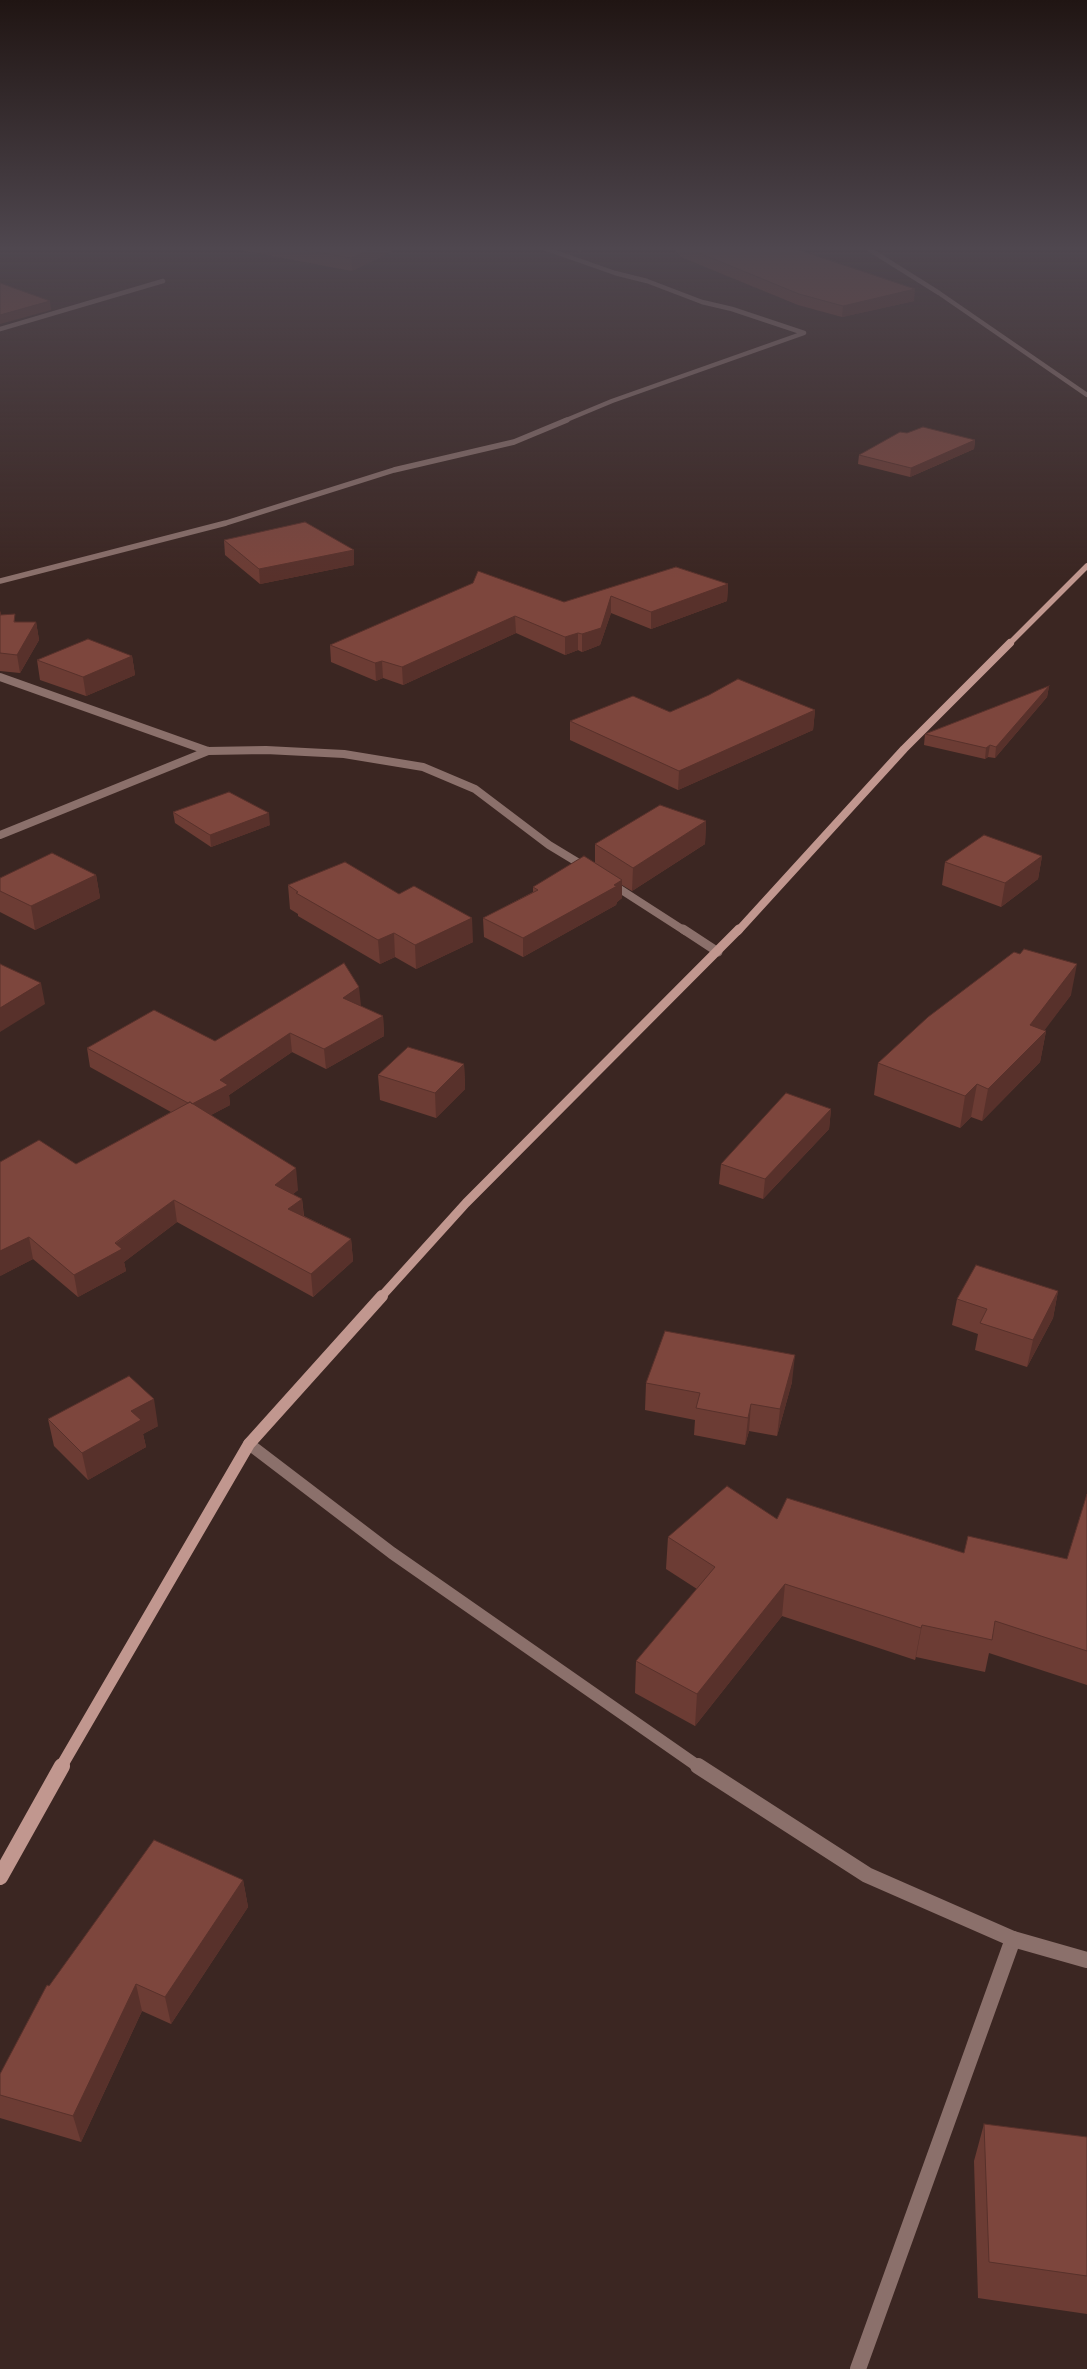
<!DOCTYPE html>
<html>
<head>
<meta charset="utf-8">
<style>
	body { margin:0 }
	canvas { display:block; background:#3b2622 }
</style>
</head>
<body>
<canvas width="1087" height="2369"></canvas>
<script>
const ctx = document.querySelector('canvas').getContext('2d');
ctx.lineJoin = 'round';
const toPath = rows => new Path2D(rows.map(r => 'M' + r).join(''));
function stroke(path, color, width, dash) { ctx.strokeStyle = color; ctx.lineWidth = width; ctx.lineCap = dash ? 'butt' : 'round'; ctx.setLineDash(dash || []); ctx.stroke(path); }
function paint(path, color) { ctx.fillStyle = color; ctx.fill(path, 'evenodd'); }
const lane = toPath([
	[858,2369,1013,1939]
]);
const streetFar5 = toPath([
	[538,246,615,273,647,281,702,302,732,309,804,333,612,401,564,421],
	[864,246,939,293,1087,395],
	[0,329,163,281]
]);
const streetFar4 = toPath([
	[0,581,226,523,394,470,514,442,567,420]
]);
const streetFar3 = toPath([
	[0,677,208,751,266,750,344,754,423,767,475,789,549,845,587,868],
	[0,835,208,751],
	[612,884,685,931]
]);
const streetFar2 = toPath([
	[683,929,718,952]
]);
const streetFar1 = toPath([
	[249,1444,392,1553,699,1767]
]);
const street = toPath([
	[698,1766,867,1875,1013,1939,1087,1960]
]);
const secondaryFar4 = toPath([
	[1009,644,1087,566]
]);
const secondaryFar3 = toPath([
	[738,931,904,749,1010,643]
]);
const secondaryFar2 = toPath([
	[381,1297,466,1203,739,929]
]);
const secondaryFar1 = toPath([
	[61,1767,249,1444,382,1296]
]);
const secondary = toPath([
	[0,1877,62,1766]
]);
const wall = toPath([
	[219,246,402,246,352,271],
	[568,246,583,246,580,252],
	[670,246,800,246,800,251,914,301,842,317,798,305,681,257],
	[907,433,975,440,974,449,910,477,858,464,859,455],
	[224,540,354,550,354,565,260,584,225,555],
	[676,567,728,584,727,601,651,629,611,613,600,645,582,652,578,650,565,655,516,633,403,685,383,678,376,681,331,662,330,645,564,602],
	[0,612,1,615,16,622,36,622,39,640,20,673,0,671],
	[132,656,135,675,86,696,40,680,37,660],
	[1049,686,1047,697,995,758,988,757,985,759,924,745,925,734],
	[815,710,813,730,678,790,570,740,570,721,670,712],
	[173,812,270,825,211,847,175,823],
	[706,821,705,844,632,891,622,885,622,898,617,902,616,905,523,957,484,937,483,918,533,892,533,887,595,862,595,844],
	[1042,856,1038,879,1001,907,942,885,945,862],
	[96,875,100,898,35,930,0,912,0,878],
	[288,885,473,942,416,969,395,957,380,964,298,916,298,914,290,909],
	[1071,995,1044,1030,1046,1031,1040,1062,982,1121,971,1117,960,1128,874,1095,878,1063],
	[361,1006,383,1016,384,1036,326,1069,292,1052,229,1095,230,1105,211,1115,298,1190,293,1194,302,1199,304,1216,351,1239,353,1261,313,1297,177,1222,124,1262,126,1271,78,1297,33,1259,0,1276,76,1164,171,1112,90,1067,87,1048,215,1041],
	[464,1064,465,1089,436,1118,380,1100,378,1075],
	[831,1109,829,1129,763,1199,719,1184,721,1164],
	[1058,1291,1053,1318,1027,1367,975,1350,978,1334,952,1325,957,1299],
	[792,1382,777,1436,749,1431,745,1445,694,1435,695,1420,645,1410,646,1383],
	[48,1419,158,1426,143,1434,146,1447,88,1480,54,1446],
	[1087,1494,1087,1685,989,1653,985,1672,916,1657,915,1660,782,1616,695,1726,635,1693,636,1661,697,1589,666,1569,668,1537,777,1519,964,1553,1067,1559],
	[243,1880,248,1907,171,2024,142,2011,81,2142,0,2118,0,2074,49,1986],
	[984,2124,1087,2137,1087,2314,978,2298,974,2161]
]);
const shadedWall = toPath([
	[377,246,402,246,352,271,351,258],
	[580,246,583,246,580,252],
	[784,246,800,246,800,254],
	[915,289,914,301,842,317,843,306],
	[50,301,51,310,0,324,0,315],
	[975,440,974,449,910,477,911,468],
	[354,550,354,565,260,584,259,569],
	[728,584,727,601,651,629,651,612],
	[611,596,611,613,600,645,582,652,582,634],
	[515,616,516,633,403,685,402,667],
	[36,622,39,640,20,673,17,655],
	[578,633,578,650,565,655,565,637],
	[132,656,135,675,86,696,83,677],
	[382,661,383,678,376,681,375,663],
	[1049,686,1047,697,995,758,996,747],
	[815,710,813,730,678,790,679,771],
	[990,745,988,757,985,759,986,748],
	[269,813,270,825,211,847,210,835],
	[706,821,705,844,632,891,633,868],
	[1042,856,1038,879,1001,907,1005,883],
	[96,875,100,898,35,930,31,906],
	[622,880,622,898,617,902,616,905,523,957,523,938],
	[472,918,473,942,416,969,415,945],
	[394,933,395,957,380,964,378,940],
	[1077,964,1071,995,1038,1039,1046,1031,1040,1062,982,1121,988,1089,1030,1025],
	[41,983,45,1004,0,1032,0,1008],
	[359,987,361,1006,343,998],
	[383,1016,384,1036,326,1069,324,1049],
	[290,1033,292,1052,229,1095,230,1105,194,1124,191,1104,220,1080],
	[464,1064,465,1089,436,1118,435,1093],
	[977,1084,971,1117,960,1128,965,1096],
	[831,1109,829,1129,763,1199,765,1179],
	[296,1168,298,1190,277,1207,275,1185],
	[302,1199,304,1221,288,1209],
	[174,1200,177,1222,124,1262,126,1271,78,1297,74,1275],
	[29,1237,33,1259,0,1276,0,1251],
	[351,1239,353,1261,313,1297,311,1274],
	[1058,1291,1053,1318,1027,1367,1033,1340],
	[795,1355,792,1382,777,1436,780,1409],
	[154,1399,158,1426,143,1434,146,1447,88,1480,82,1453,131,1411],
	[751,1404,749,1431,745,1445,748,1418],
	[785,1584,782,1616,695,1726,697,1694],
	[922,1625,916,1657,915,1660,921,1628],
	[243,1880,248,1907,171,2024,165,1997],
	[136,1984,142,2011,81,2142,73,2116]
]);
const building = toPath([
	[283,246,377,246,351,258,283,246],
	[682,246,787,246,915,289,843,306,799,294,682,246],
	[0,283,50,301,0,315,0,283],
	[923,427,975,440,911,468,859,455,900,432,907,433,923,427],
	[305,522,354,550,259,569,224,540,305,522],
	[676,567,728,584,651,612,611,596,601,628,582,634,578,633,565,637,515,616,402,667,382,661,375,663,330,645,473,583,478,571,564,602,676,567],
	[0,612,0,615,15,614,14,622,36,622,17,655,0,653,0,612],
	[88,639,132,656,83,677,37,660,88,639],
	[738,679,815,710,679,771,570,721,633,696,670,712,709,695,738,679],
	[1049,686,996,747,990,745,986,748,925,734,1049,686],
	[229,792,269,813,210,835,173,812,229,792],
	[660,805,706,821,633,868,595,844,660,805],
	[984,835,1042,856,1005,883,945,862,984,835],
	[52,853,96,875,31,906,0,891,0,878,52,853],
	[584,856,622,880,614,885,617,886,523,938,483,918,538,890,533,887,584,856],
	[345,862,399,894,414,886,472,918,415,945,394,933,378,940,296,893,298,892,288,885,345,862],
	[1024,949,1077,964,1030,1025,1046,1031,988,1089,977,1084,965,1096,878,1063,928,1017,1014,952,1020,954,1024,949],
	[344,963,359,987,343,998,383,1016,324,1049,290,1033,220,1080,228,1085,192,1104,190,1102,188,1103,87,1048,154,1010,215,1041,344,963],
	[0,964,41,983,0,1008,0,964],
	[408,1047,464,1064,435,1093,378,1075,408,1047],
	[786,1093,831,1109,765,1179,721,1164,786,1093],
	[190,1102,296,1168,275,1185,302,1199,288,1209,351,1239,311,1274,174,1200,115,1243,122,1249,74,1275,29,1237,0,1251,0,1162,39,1140,76,1164,190,1102],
	[976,1265,1058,1291,1033,1340,980,1323,987,1309,957,1299,976,1265],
	[665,1331,795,1355,780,1409,751,1404,748,1418,696,1408,700,1393,646,1383,665,1331],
	[129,1376,154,1399,131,1411,141,1420,82,1453,48,1419,129,1376],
	[727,1486,777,1519,787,1498,964,1553,968,1536,1067,1559,1087,1494,1087,1651,995,1621,992,1640,922,1625,921,1628,785,1584,697,1694,636,1661,715,1567,668,1537,727,1486],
	[154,1840,243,1880,165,1997,136,1984,73,2116,0,2095,0,2074,47,1985,49,1986,154,1840],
	[984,2124,1087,2137,1087,2276,989,2262,984,2124]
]);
stroke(lane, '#8b706b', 16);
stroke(streetFar5, '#8b706b', 4.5);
stroke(streetFar4, '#8b706b', 5.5);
stroke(streetFar3, '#8b706b', 8);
stroke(streetFar2, '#8b706b', 9);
stroke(streetFar1, '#8b706b', 12);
stroke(street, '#8b706b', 16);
stroke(secondaryFar4, '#c1978f', 5.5);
stroke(secondaryFar3, '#c1978f', 8);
stroke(secondaryFar2, '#c1978f', 9);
stroke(secondaryFar1, '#c1978f', 12);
stroke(secondary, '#c1978f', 16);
paint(wall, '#6c3c34');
paint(shadedWall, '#58312b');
paint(building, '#7d463d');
stroke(building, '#58312b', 1);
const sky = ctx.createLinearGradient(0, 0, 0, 578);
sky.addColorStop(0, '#201513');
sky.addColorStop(0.43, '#4f474f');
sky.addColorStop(1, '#4f474f00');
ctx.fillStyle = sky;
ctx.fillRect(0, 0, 1087, 578);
</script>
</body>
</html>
